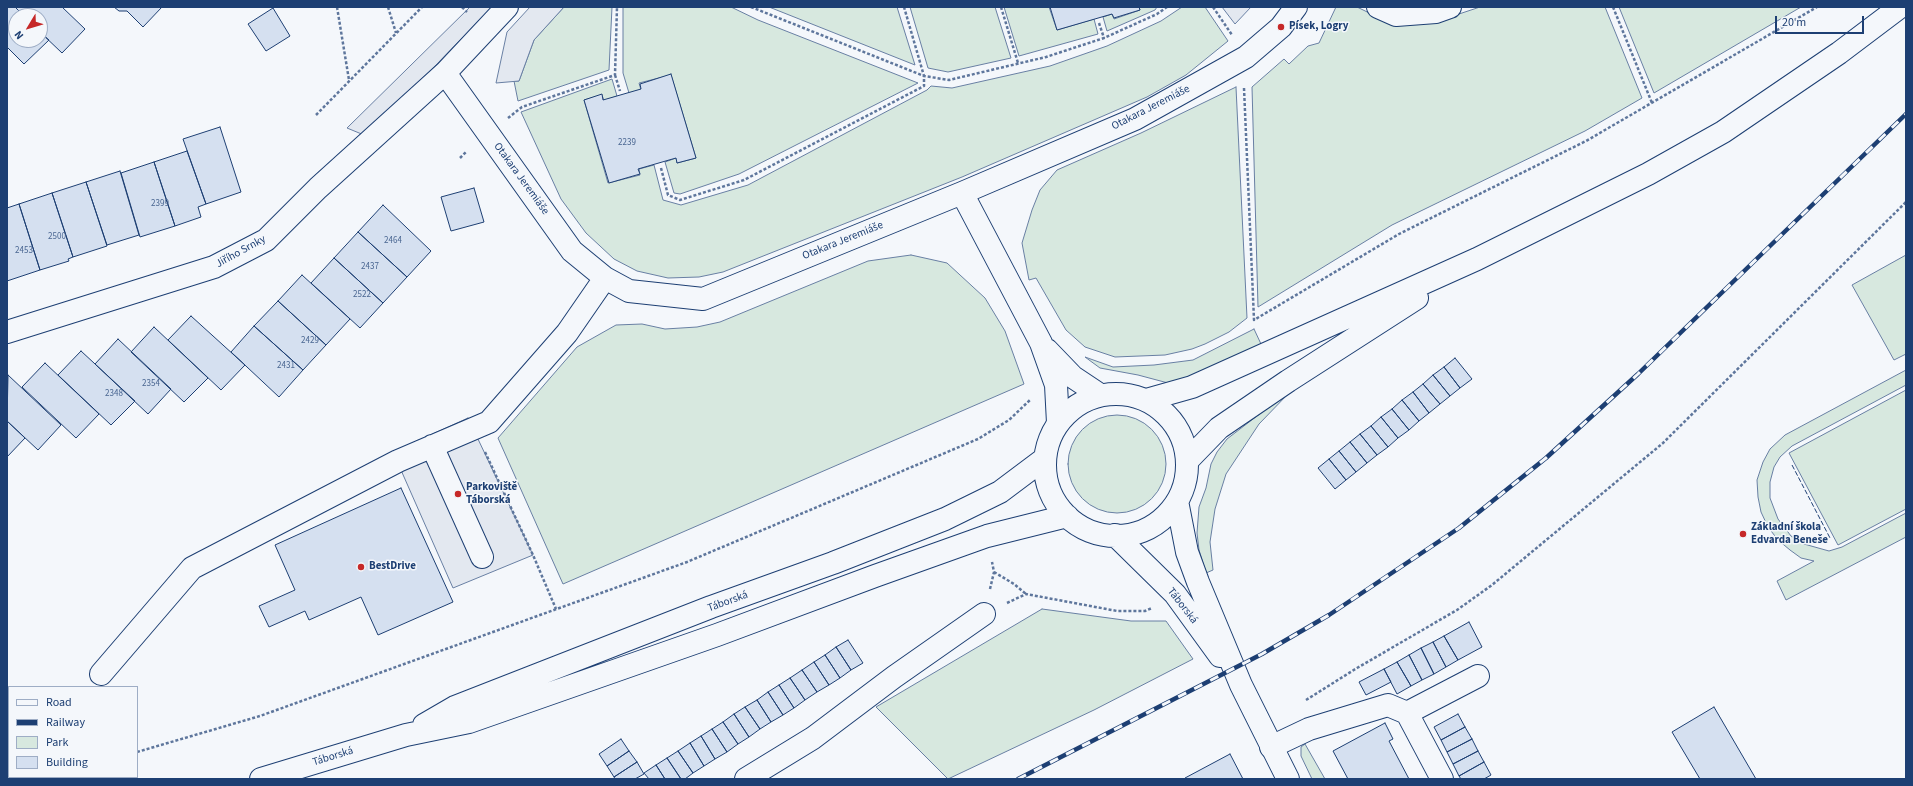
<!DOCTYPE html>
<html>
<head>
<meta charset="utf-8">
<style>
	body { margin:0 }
	#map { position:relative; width:1913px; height:786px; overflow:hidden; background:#f4f7fb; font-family:"Source Sans 3",sans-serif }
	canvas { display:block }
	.frame { position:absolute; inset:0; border:8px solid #1d3f73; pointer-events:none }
	.legend { position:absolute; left:8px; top:686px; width:130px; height:92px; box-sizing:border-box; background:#f4f7fb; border:1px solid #9eadc5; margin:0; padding:5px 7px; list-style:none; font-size:12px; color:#1d3f73 }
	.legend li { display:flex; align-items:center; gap:8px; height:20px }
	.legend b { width:20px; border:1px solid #9eadc5 }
	.north { position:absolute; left:8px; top:8px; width:40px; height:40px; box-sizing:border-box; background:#f4f7fb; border:1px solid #9eadc5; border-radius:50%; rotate:232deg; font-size:11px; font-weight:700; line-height:16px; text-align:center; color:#1d3f73 }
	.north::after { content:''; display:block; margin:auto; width:14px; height:18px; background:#c62828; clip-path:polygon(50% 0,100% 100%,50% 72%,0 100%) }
	.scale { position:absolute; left:1775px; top:16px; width:89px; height:18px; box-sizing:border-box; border:2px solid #1d3f73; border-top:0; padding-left:5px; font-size:12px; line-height:14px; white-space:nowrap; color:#1d3f73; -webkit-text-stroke:3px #f4f7fb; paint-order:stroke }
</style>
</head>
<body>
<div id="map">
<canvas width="1913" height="786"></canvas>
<div class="frame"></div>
<ul class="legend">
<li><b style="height:5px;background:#f4f7fb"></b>Road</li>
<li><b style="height:5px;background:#1d3f73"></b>Railway</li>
<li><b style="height:11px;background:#d7e8df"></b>Park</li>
<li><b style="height:11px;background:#d5e0f0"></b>Building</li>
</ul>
<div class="north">N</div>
<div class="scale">20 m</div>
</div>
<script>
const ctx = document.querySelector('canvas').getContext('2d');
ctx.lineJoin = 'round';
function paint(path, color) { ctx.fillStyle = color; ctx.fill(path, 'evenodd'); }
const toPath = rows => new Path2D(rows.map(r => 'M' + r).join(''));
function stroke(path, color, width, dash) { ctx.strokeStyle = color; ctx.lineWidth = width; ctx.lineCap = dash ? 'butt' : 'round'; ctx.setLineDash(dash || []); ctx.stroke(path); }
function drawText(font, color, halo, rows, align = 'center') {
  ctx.font = font + ' "Source Sans 3",sans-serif'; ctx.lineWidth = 3; ctx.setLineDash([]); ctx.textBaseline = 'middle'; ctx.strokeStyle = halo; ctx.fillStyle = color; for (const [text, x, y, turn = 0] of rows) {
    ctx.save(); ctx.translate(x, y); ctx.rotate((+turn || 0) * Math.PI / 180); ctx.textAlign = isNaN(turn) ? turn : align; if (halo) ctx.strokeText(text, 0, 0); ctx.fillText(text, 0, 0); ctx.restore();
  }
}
const green = toPath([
	[564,7,612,7,609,70,518,101,514,81,519,81,534,40,564,7],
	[623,7,731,7,758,20,918,83,739,174,680,194,674,193,665,162,676,158,677,163,696,158,671,75,639,83,641,90,629,93,623,73,623,7],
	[769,7,897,7,915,65,769,7],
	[910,7,995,7,1011,58,948,72,928,68,910,7],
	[1004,7,1049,7,1057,30,1094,19,1098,34,1019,56,1004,7],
	[1139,7,1157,7,1155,10,1107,31,1103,17,1112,14,1114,19,1140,10,1139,7],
	[1182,7,1205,7,1228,41,1186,75,1147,97,962,177,723,272,699,277,668,278,637,271,614,259,586,233,561,199,521,112,612,79,617,96,604,101,602,95,584,100,608,183,640,175,639,169,654,165,663,200,681,205,748,185,927,90,931,86,952,88,1050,66,1107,46,1161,21,1182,7],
	[1336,7,1357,7,1396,26,1438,21,1480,7,1605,7,1642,98,1585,131,1392,225,1258,307,1252,87,1284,59,1289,64,1308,46,1319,43,1336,7],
	[1619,7,1801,7,1654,93,1619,7],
	[1236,87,1247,318,1229,332,1205,344,1192,349,1165,355,1115,357,1085,347,1066,330,1036,278,1029,280,1022,243,1032,210,1040,190,1057,170,1141,133,1236,87],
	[911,255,947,263,985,298,1005,331,1024,384,563,584,498,438,577,347,616,325,642,324,665,329,697,327,720,322,868,261,911,255],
	[1906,255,1906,354,1894,360,1852,285,1906,255],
	[1254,329,1261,344,1189,379,1168,383,1138,375,1100,368,1085,357,1113,367,1154,365,1193,360,1254,329],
	[1906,370,1906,385,1792,446,1780,457,1774,467,1770,482,1770,498,1778,519,1791,536,1804,544,1829,551,1842,547,1906,513,1906,537,1786,600,1777,581,1814,561,1801,558,1790,550,1778,540,1768,527,1761,512,1758,497,1757,480,1763,462,1770,449,1785,435,1906,370],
	[1906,390,1906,509,1838,545,1789,453,1906,390],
	[1289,393,1259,424,1226,474,1215,509,1210,542,1213,570,1206,573,1199,550,1197,533,1199,507,1206,488,1211,464,1217,452,1227,439,1279,399,1289,393],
	'1068 464a49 49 0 1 1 98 0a49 49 0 1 1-98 0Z',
	[1042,609,1131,621,1166,621,1193,659,1094,710,948,779,876,707,1042,609],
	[1305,744,1325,779,1312,779,1301,756,1301,747,1305,744]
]);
const parking = toPath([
	[470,7,492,7,436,65,364,135,347,128,470,7],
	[530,7,564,7,534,40,519,81,496,83,507,32,530,7],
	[1222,7,1251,7,1235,24,1222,7],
	[468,418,533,555,453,588,393,452,468,418]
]);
const building = toPath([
	[7,7,15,7,24,16,16,16,16,40,40,40,40,32,49,40,24,64,7,47,7,7],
	[15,7,62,7,85,29,62,53,40,32,40,16,24,16,15,7],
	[114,7,162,7,143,27,127,11,119,11,114,7],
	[1050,7,1139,7,1140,10,1114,18,1112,14,1057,30,1050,7],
	[273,8,290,36,266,51,248,24,273,8],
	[671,74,696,158,677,163,676,158,638,169,640,174,609,183,584,100,602,94,603,100,641,89,640,84,671,74],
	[220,127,241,192,206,204,183,139,220,127],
	[187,151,206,204,198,207,201,217,175,226,154,162,187,151],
	[154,162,175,226,140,237,121,173,154,162],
	[120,171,139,235,107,245,86,182,120,171],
	[86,182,107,246,73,257,52,193,86,182],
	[474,188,484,222,451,231,441,197,474,188],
	[52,193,73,257,68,259,69,261,40,270,19,204,52,193],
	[19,204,40,270,7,281,7,208,19,204],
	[383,205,431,251,407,277,358,232,383,205],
	[358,232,407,277,383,303,334,258,358,232],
	[334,258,383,303,360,328,311,283,334,258],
	[302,275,350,319,326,345,278,301,302,275],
	[278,301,326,345,303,370,254,326,278,301],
	[191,316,245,365,221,390,168,340,191,316],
	[254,326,303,370,279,397,231,352,254,326],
	[154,327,208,378,184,402,131,352,154,327],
	[118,339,171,389,148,414,95,364,118,339],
	[81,351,135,401,111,425,58,375,81,351],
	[1455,358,1472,379,1460,388,1444,367,1455,358],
	[45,363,99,414,76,438,22,387,45,363],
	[1444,367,1460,388,1450,396,1433,375,1444,367],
	[8,375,61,425,38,450,7,421,8,375],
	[1433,375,1450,396,1440,404,1423,384,1433,375],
	[1423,384,1440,404,1429,413,1413,392,1423,384],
	[1413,392,1429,413,1419,421,1402,400,1413,392],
	[1402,400,1419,421,1409,430,1392,409,1402,400],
	[1392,409,1409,430,1398,438,1381,417,1392,409],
	[1381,417,1398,438,1388,447,1371,426,1381,417],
	[7,421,25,438,7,457,7,421],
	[1371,426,1388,447,1377,455,1360,434,1371,426],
	[1360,434,1377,455,1367,463,1350,442,1360,434],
	[1350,442,1367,463,1356,472,1339,451,1350,442],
	[1339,451,1356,472,1346,480,1329,459,1339,451],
	[1329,459,1346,480,1335,489,1318,468,1329,459],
	[401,488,453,602,378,635,361,597,309,620,305,611,269,627,259,606,295,590,275,545,401,488],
	[1469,622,1482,647,1458,660,1444,636,1469,622],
	[1444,636,1458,660,1446,667,1433,642,1444,636],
	[848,640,863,663,851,670,836,647,848,640],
	[1433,642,1446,667,1434,674,1421,648,1433,642],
	[836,647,851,670,840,678,825,655,836,647],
	[1421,648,1434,674,1422,680,1409,655,1421,648],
	[825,655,840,678,829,685,814,662,825,655],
	[1409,655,1422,680,1411,686,1397,662,1409,655],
	[814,662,829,685,817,692,802,670,814,662],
	[1397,662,1411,686,1397,694,1384,669,1397,662],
	[1384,669,1391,682,1366,695,1359,682,1384,669],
	[802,670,817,692,805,700,790,678,802,670],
	[790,678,805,700,794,708,779,685,790,678],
	[779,685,794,708,783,715,768,692,779,685],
	[768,692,783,715,771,722,757,700,768,692],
	[757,700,771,722,760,729,745,707,757,700],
	[745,707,760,729,749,737,734,714,745,707],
	[1714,707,1756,779,1700,779,1672,732,1714,707],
	[734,714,749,737,738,744,723,722,734,714],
	[1458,714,1465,727,1441,740,1434,727,1458,714],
	[723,722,738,744,727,752,712,729,723,722],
	[1385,723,1393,739,1389,741,1409,779,1348,779,1333,751,1385,723],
	[1465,727,1472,739,1447,752,1441,740,1465,727],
	[712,729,727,752,715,759,701,736,712,729],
	[701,736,715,759,704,766,690,743,701,736],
	[621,739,629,751,607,766,599,754,621,739],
	[1472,739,1478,751,1453,764,1447,752,1472,739],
	[690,743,704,766,693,773,678,751,690,743],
	[629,751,637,762,614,777,607,766,629,751],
	[678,751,693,773,685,779,681,779,667,758,678,751],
	[1478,751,1484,762,1459,776,1453,764,1478,751],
	[1230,754,1243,779,1186,779,1185,778,1230,754],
	[667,758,681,779,665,779,656,765,667,758],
	[637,762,644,774,635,779,615,779,614,777,637,762],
	[1484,762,1491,775,1484,779,1461,779,1459,776,1484,762],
	[656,765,665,779,649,779,644,773,656,765]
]);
const path = toPath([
	[337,7,349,80],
	[388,7,396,33],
	[462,7,467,12],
	[751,7,924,76,949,80,1046,57,1104,38,1157,14,1167,7],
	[1001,7,1018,63],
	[1213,7,1232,35],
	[1613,7,1652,103],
	[1099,23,1104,38],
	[615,75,620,91],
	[1244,88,1254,320,1399,234,1586,141,1817,7],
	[316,115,422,7],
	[508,118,522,107,615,75,617,7],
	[460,158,467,151],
	[661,168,668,195,680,200,744,180,924,86,924,76,904,7],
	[485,452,533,555,556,609],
	[994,572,1014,584,1026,594],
	[990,589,994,572,992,562],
	[1007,603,1026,594,1117,611,1145,611,1152,608],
	[1306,700,1357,668,1457,610,1492,585,1663,443,1906,202],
	[137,752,260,716,687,562,978,439,1009,420,1030,400],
	[48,779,55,777]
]);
const minor = toPath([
	[1378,7,1396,15,1436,12,1450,7],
	[445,73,572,251,605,278,629,291,703,299,962,193,1135,119,1246,57,1281,27,1296,7],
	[962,193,1041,343,1056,385,1058,423],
	[7,332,214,267,266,240,318,188,445,73,507,7],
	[1047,350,1073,377,1100,395],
	[432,446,482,557],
	[101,674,192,568,398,461,489,422,567,333,605,278],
	[1407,713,1478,676],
	[1271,747,1309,729,1388,705,1407,713,1442,779],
	[746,779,813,738,894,677,984,614]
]);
const major = toPath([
	'1045 465a71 71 0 1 1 142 0a71 71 0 1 1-142 0Z',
	[1146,400,1192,387,1477,259,1648,174,1723,132,1839,53,1900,7],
	[1187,461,1219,428,1288,381,1417,298],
	[1178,506,1187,552,1198,582,1241,685,1288,779],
	[1115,535,1175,594,1220,656],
	[424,725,455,707,711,607,833,563,945,519,1000,492,1044,459],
	[261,779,406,735,469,722,717,635,875,576,987,536,1067,516]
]);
const rail = toPath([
	[1018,779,1262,654,1329,615,1459,528,1546,458,1638,374,1906,114]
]);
const fence = toPath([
	[1792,465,1830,538]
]);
const markers = [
	[1281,27,4,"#c62828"],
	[458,494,4,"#c62828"],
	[1743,534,4,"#c62828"],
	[361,567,4,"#c62828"]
];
const numberNames = [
	["2239",627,143],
	["2399",160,204],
	["2500",57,237],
	["2464",393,241],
	["2453",24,251],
	["2437",370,267],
	["2522",362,295],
	["2429",310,341],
	["2431",286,366],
	["2354",151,384],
	["2348",114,394]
];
const poiNames = [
	["Písek, Logry",1289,27],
	["Parkoviště",466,488],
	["Táborská",466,501],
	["Základní škola",1751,528],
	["Edvarda Beneše",1751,541],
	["BestDrive",369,567]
];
const streetNames = [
	["Otakara Jeremiáše",1151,108,-27],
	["Otakara Jeremiáše",521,179,54],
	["Otakara Jeremiáše",843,241,-22],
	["Jiřího Srnky",241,252,-29],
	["Táborská",728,602,-20],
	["Táborská",1182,606,52],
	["Táborská",333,757,-17]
];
paint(green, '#d7e8df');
stroke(green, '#687fa3', 1);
paint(parking, '#e3e8f0');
stroke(parking, '#687fa3', 1);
paint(building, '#d5e0f0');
stroke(building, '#1d3f73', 1);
stroke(minor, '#1d3f73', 24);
stroke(major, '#1d3f73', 24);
stroke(path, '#5e769c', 2.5, [3, 2]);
stroke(minor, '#f4f7fb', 22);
stroke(major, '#f4f7fb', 22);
stroke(rail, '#1d3f73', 4.5);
stroke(rail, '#f4f7fb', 3, [9]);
stroke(fence, '#1d3f73', 1, [5, 2]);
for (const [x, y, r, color] of markers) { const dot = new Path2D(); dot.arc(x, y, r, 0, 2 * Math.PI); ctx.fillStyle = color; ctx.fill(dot); stroke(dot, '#f4f7fb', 1.5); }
drawText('9px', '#4b6792', null, numberNames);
drawText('bold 11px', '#1d3f73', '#f4f7fb', poiNames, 'left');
drawText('11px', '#1d3f73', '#f4f7fb', streetNames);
</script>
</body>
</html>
